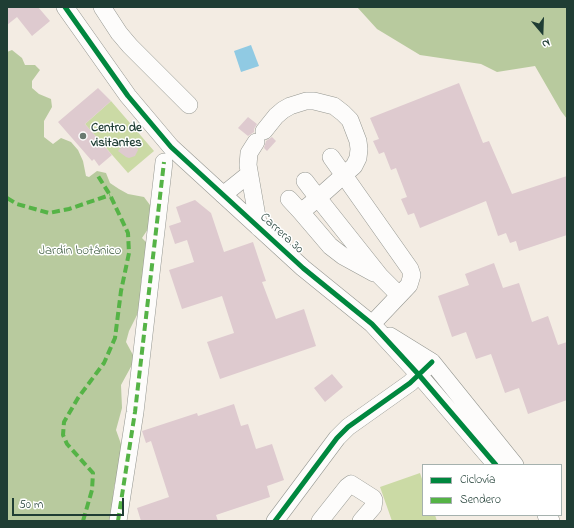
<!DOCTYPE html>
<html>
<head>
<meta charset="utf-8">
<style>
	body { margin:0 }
	#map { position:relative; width:574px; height:528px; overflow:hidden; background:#f3ece3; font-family:"Indie Flower",sans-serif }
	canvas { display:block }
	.frame { position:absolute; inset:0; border:8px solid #1f3d34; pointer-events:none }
	.legend { position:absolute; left:422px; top:464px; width:140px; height:52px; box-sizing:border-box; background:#fff; border:1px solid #a5b1ae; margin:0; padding:5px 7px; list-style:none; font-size:12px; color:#1f3d34 }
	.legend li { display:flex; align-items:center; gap:8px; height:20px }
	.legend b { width:20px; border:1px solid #a5b1ae }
	.north { position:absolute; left:522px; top:12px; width:40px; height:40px; -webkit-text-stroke:3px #fff; paint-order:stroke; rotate:161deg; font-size:11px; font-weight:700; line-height:16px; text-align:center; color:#1f3d34 }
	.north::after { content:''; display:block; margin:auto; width:14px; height:18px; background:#1f3d34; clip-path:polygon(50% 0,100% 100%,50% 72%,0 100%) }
	.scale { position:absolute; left:12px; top:498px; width:112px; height:18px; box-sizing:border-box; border:2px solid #1f3d34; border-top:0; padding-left:5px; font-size:12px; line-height:14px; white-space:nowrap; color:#1f3d34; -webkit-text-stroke:3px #fff; paint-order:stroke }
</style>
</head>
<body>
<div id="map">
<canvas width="574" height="528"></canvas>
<div class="frame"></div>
<ul class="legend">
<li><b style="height:5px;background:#00873e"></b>Ciclovía</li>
<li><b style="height:5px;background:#55b346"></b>Sendero</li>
</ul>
<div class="north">N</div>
<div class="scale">50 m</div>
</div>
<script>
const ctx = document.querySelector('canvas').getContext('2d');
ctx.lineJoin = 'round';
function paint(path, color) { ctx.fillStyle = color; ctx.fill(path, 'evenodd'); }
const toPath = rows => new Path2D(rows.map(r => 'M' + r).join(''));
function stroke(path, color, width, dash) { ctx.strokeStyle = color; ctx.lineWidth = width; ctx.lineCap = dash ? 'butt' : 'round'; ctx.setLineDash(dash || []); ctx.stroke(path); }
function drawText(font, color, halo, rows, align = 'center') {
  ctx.font = font + ' "Indie Flower",sans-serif'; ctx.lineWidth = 3; ctx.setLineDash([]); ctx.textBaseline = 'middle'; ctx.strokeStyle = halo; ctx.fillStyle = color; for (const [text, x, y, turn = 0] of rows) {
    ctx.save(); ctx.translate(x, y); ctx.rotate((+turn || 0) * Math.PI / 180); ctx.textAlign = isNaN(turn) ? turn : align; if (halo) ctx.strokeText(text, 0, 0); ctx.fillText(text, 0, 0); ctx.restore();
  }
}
const green = toPath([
	[111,101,154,151,128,173,85,124],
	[420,473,423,482,423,515,435,515,437,521,392,521,380,487]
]);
const forest = toPath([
	[357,7,567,7,567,119,561,111,535,66,497,72,481,64,420,55,377,29],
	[12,50,22,58,25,65,35,65,40,70,32,81,32,88,39,94,51,99,52,107,44,121,44,137,53,144,61,138,71,142,78,150,83,161,86,176,89,177,97,171,106,173,110,183,119,189,128,194,144,197,150,205,150,226,142,238,148,244,150,252,141,281,142,293,137,315,129,331,126,342,133,355,133,363,121,385,122,408,116,430,121,444,121,461,120,472,114,486,112,521,7,521,7,52]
]);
const water = toPath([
	[251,45,259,66,241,72,234,51]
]);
const building = toPath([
	[7,7,38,7,50,21,32,36,17,17,7,25],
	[459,83,483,143,489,141,512,194,567,176,567,235,519,251,516,241,510,243,506,233,498,236,486,201,420,228,414,213,408,215,401,199,407,197,396,168,391,170,384,152,379,154,373,141,379,139,370,118],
	[98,88,111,101,85,124,112,155,99,166,94,159,92,161,58,122],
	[248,117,257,124,254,129,254,132,248,136,238,128],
	[272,137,276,141,267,151,264,148,266,141],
	[130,141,136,144,138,150,135,156,129,158,126,157,118,151,124,144],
	[195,200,211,213,224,252,253,242,266,281,262,282,276,319,304,309,316,346,220,379,207,342,234,333,222,296,182,309,169,270,194,262,187,240,175,244,169,226,181,222,176,207],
	[494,263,503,288,519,283,532,322,548,316,558,345,567,342,567,400,528,414,519,388,505,393,491,354,476,359,466,332,452,337,438,296,469,285,465,274],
	[332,374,343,387,325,402,314,388],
	[234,404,241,426,248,424,256,449,272,444,284,480,267,486,270,497,216,515,218,521,141,521,137,508,169,497,151,441,146,443,142,431,197,413,198,416]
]);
const minor = toPath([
	[65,7,128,96,171,147,303,268,372,324,419,375,496,465],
	[102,7,119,33,130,46,189,105],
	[264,131,276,116,283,110,290,106,306,101,314,101,334,106,343,113,350,120,358,141,359,149,358,158,354,166,318,198,380,276,399,295],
	[256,142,249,153,248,165,259,228],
	[331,157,410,269,412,275,409,285,372,324],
	[305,181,318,198,301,212,330,246,343,256,374,273],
	[223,195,249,174],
	[289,199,301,212],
	[390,336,432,362,515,465],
	[546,515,551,521],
	[118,521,135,412,164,162],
	[275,521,337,438,348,427,410,383,432,362],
	[320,521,347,487,351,484,373,498,374,500,373,507,361,521]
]);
const quiet = toPath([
	[7,198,17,204,49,213,69,209,110,195],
	[83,521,92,490,93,473,67,444,63,435,64,422,78,398,104,363,115,338,121,291,129,253,128,233,110,195,98,176],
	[118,521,135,412,164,162]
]);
const cycleway = toPath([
	[65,7,128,96,171,147,303,268,372,324,419,375,496,465],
	[275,521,337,438,348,427,410,383,432,362]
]);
const markers = [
	[83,136,4,"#697a71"]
];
const poiNames = [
	["Centro de",91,129],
	["visitantes",91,144]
];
const streetNames = [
	["Carrera 30",281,234,42]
];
const parkNames = [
	["Jardín botánico",80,252]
];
paint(green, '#cbdaa5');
paint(forest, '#b8ca9e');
paint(water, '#90cae3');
paint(building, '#decacf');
stroke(minor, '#949690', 18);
stroke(minor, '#fdfcfb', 17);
stroke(quiet, '#55b346', 4, [8, 4]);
stroke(cycleway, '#00873e', 5);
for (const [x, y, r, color] of markers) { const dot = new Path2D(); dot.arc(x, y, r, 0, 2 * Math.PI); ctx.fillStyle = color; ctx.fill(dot); stroke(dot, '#fff', 1.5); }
drawText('bold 13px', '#1f3d34', '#fff', poiNames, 'left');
drawText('13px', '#1f3d34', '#fff', streetNames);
drawText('13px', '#426044', '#fff', parkNames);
</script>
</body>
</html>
